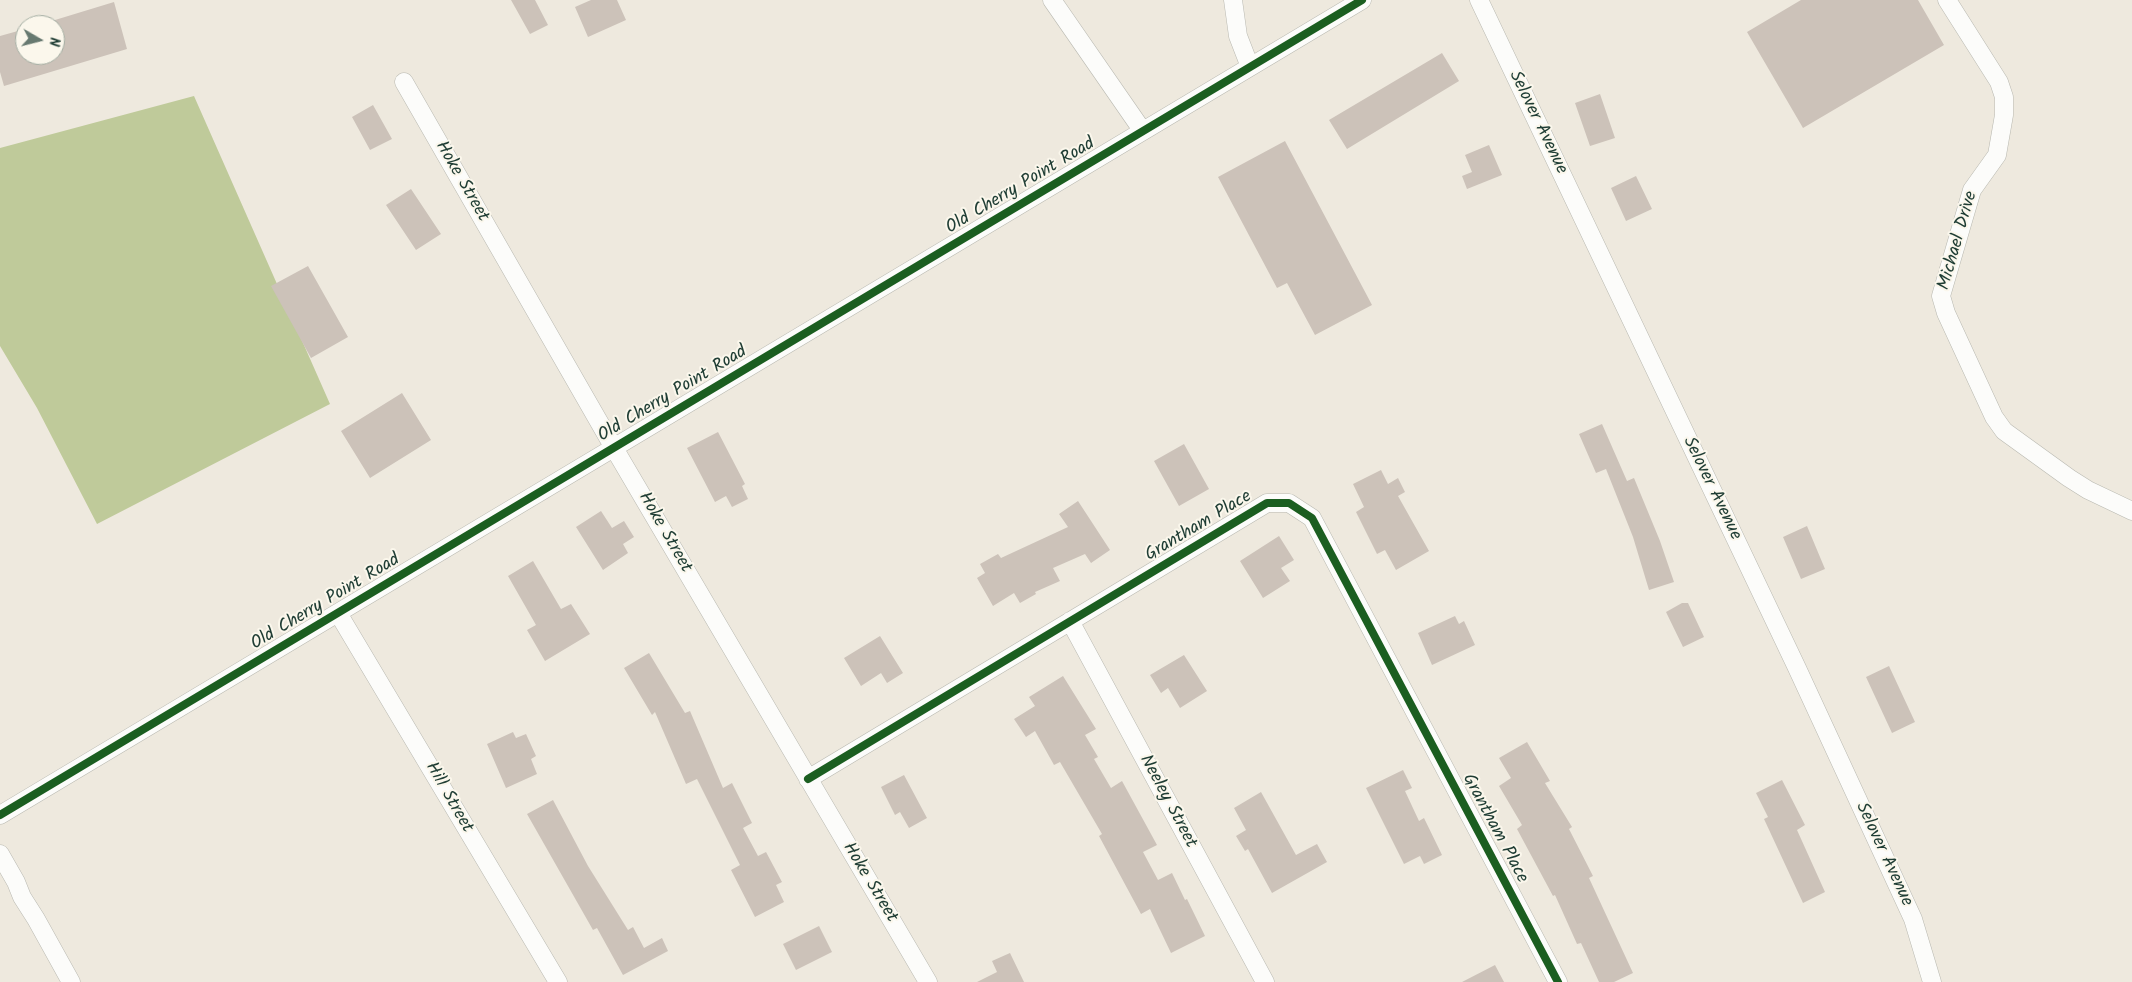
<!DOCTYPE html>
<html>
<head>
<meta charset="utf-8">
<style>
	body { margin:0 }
	#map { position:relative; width:2132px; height:982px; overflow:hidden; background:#eee9de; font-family:Kalam,sans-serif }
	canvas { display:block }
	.north { position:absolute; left:15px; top:15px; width:50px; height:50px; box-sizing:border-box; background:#fbf7ec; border:1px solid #a3ada2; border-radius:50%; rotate:98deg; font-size:14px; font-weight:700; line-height:20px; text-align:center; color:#1f3d34 }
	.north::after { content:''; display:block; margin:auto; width:18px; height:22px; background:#677970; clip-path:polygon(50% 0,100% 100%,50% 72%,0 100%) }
</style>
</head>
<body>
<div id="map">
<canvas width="2132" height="982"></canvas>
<div class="north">N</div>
</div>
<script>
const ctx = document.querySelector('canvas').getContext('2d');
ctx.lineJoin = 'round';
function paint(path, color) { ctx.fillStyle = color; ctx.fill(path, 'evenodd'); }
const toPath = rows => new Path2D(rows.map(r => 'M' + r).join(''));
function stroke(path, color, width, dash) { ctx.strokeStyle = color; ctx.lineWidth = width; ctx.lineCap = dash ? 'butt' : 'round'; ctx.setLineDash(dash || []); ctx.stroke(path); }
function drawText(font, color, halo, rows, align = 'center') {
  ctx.font = font + ' Kalam,sans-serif'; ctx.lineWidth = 4; ctx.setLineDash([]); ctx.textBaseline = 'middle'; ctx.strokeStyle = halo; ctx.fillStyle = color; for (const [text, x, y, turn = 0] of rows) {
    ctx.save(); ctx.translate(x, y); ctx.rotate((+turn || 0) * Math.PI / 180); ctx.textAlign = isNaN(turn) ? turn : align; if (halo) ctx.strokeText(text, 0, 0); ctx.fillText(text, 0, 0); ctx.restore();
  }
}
const forest = toPath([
	[194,96,330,404,97,524,37,408,0,346,0,148]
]);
const building = toPath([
	[511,0,535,0,548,25,530,34],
	[591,0,617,0,626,20,588,37,575,7],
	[1801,0,1918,0,1944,45,1803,128,1747,32],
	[114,2,127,49,4,86,0,72,0,36,25,29,25,55,55,55,55,20],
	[1442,53,1459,81,1347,149,1329,120],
	[1600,94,1615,138,1590,146,1575,103],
	[373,105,392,139,370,150,352,117],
	[1285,141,1372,305,1315,335,1287,283,1277,288,1218,177],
	[1489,145,1502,175,1467,189,1462,176,1472,172,1465,155],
	[1636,176,1652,209,1626,221,1611,188],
	[411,189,441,234,416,250,386,205],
	[308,266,348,337,311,358,271,286],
	[402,393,431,440,370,478,341,431],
	[1602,424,1627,481,1634,478,1660,541,1674,582,1649,590,1633,537,1606,469,1596,473,1579,434],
	[718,432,745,484,742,486,748,499,732,507,726,496,715,502,687,448],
	[1184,444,1209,489,1179,506,1154,461],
	[1381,470,1388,484,1398,478,1405,492,1398,496,1429,551,1396,570,1385,550,1377,554,1356,512,1364,507,1353,484],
	[1078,501,1110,550,1091,563,1085,554,1053,568,1060,581,1035,592,1036,594,1020,603,1014,593,993,606,977,578,985,573,980,564,998,554,1001,558,1068,527,1059,514],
	[601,511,612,528,624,521,634,537,623,544,628,553,603,570,576,527],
	[1807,526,1825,569,1801,579,1783,537],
	[1279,536,1294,560,1281,568,1290,581,1263,598,1240,561],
	[533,561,561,609,571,604,590,634,545,661,527,630,536,625,508,576],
	[1682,603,1688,603,1704,637,1683,647,1666,612],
	[1455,616,1459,624,1464,621,1475,645,1432,665,1418,633],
	[880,636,903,673,887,683,881,673,861,686,844,658],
	[649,653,685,713,690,711,723,788,732,783,752,823,743,828,758,856,766,852,782,882,776,885,784,902,755,917,731,870,740,865,697,779,686,784,655,712,652,715,624,668],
	[1184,655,1207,691,1180,708,1168,688,1161,693,1150,675],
	[1889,666,1915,722,1892,733,1866,677],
	[1063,676,1096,729,1085,735,1098,757,1094,759,1111,788,1122,781,1157,845,1143,852,1158,880,1172,873,1185,900,1187,899,1205,936,1171,953,1150,909,1141,914,1099,836,1102,834,1060,762,1054,765,1035,731,1026,737,1014,719,1035,706,1029,697],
	[513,732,516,738,526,734,536,756,531,759,537,774,506,788,487,744],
	[1527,742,1550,781,1545,783,1572,827,1569,829,1593,876,1589,878,1633,973,1614,982,1599,982,1581,943,1577,944,1555,895,1553,896,1517,829,1522,825,1499,786,1511,778,1499,758],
	[1403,770,1412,788,1405,791,1419,821,1424,818,1442,855,1424,864,1420,856,1404,864,1366,788],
	[904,775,927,818,909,828,900,812,895,815,881,787],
	[1782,780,1805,825,1797,830,1825,892,1803,903,1764,819,1768,817,1756,793],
	[1261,792,1296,855,1317,844,1327,862,1272,893,1248,849,1245,851,1236,836,1246,830,1234,808],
	[553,800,588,866,628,930,633,927,644,948,662,938,668,951,623,975,597,928,593,930,527,814],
	[819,926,832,952,796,970,783,944],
	[1010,953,1024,982,977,982,997,972,992,961],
	[1495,965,1504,982,1462,982]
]);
const minor = toPath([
	[1052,0,1142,130],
	[1233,0,1238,36,1250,67],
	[1479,0,1797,668,1913,919,1932,982],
	[1947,0,1999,82,2004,97,2004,115,1997,155,1972,190,1941,296,1946,313,1994,417,2004,431,2069,478,2088,490,2132,511],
	[404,82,614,448,928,982],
	[338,613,558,982],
	[1070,621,1265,982],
	[808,779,1267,503,1289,503,1312,518,1558,982],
	[0,815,1362,0],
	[0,854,16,882,22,897,36,919,71,982]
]);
const cycleway = toPath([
	[808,779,1267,503,1289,503,1312,518,1558,982],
	[0,815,1362,0]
]);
const streetNames = [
	["Selover Avenue",1537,123,64],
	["Hoke Street",461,182,60],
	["Old Cherry Point Road",1021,187,-31],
	["Michael Drive",1959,241,-74],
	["Old Cherry Point Road",673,395,-31],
	["Selover Avenue",1711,489,64],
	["Grantham Place",1199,527,-31],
	["Hoke Street",664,533,60],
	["Old Cherry Point Road",326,603,-31],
	["Hill Street",448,798,60],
	["Neeley Street",1167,802,62],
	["Grantham Place",1494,829,62],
	["Selover Avenue",1883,855,65],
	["Hoke Street",869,883,59]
];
paint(forest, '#bfca9a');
paint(building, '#ccc2b9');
stroke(minor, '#b8b8b0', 19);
stroke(minor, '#fcfcfa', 18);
stroke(cycleway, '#1b5e20', 8);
drawText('18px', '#1f3d34', '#fbf7ec', streetNames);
</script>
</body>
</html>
